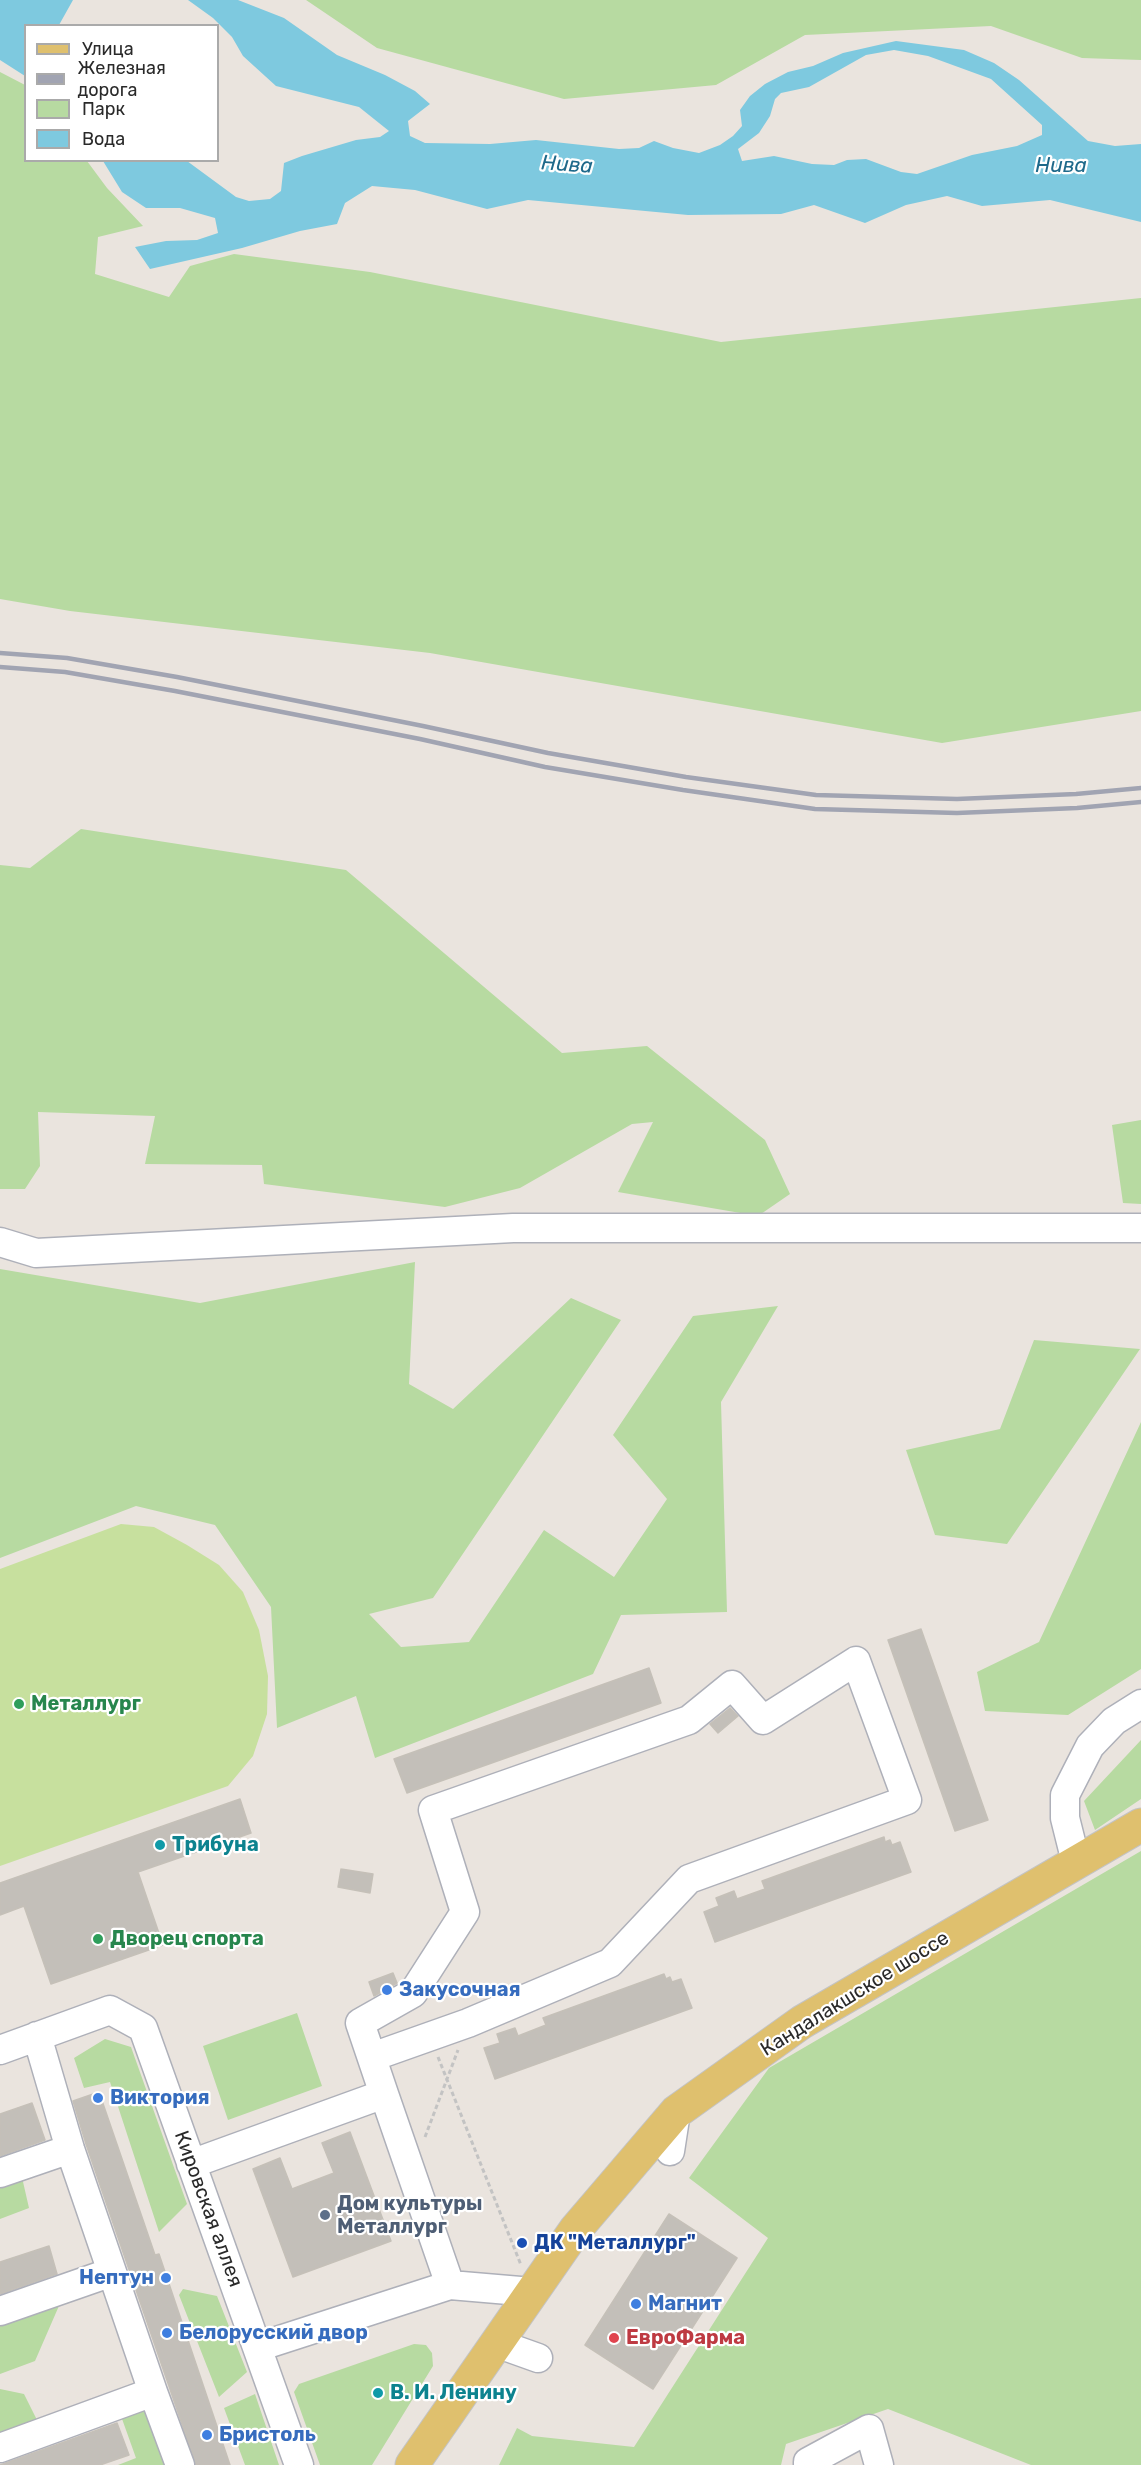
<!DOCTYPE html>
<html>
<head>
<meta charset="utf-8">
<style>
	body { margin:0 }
	#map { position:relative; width:1141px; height:2465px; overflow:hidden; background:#eae4de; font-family:Rubik,sans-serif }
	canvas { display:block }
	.legend { position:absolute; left:24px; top:24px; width:195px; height:138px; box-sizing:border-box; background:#fff; border:2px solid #aaa; margin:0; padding:8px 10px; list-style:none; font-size:18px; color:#2a2a2a }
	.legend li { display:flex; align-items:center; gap:12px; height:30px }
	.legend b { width:30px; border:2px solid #aaa }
</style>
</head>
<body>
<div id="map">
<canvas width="1141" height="2465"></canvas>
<ul class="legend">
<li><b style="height:8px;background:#dfc06e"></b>Улица</li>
<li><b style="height:8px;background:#a1a4b2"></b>Железная дорога</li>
<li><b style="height:16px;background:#b7daa1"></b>Парк</li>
<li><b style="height:16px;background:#7ec9df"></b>Вода</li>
</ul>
</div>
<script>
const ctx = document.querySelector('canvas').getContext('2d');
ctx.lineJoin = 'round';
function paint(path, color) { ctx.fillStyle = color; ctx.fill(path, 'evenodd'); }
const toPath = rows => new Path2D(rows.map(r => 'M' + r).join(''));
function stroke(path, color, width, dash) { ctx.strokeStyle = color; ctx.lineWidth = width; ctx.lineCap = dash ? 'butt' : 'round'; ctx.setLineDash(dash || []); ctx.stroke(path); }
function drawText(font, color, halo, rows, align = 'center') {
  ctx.font = font + ' Rubik,sans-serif'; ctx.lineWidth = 4.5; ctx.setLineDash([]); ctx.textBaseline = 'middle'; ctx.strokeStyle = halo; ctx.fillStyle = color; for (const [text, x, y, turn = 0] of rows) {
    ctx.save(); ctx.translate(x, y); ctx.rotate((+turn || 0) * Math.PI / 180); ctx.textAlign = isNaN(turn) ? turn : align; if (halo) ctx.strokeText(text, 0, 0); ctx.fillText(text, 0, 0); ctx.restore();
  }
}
const green = toPath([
	[306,0,1141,0,1141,60,1082,58,991,26,805,35,716,85,564,99,377,48],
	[0,72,25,85,26,160,87,161,107,188,143,226,98,237,95,274,169,297,190,266,234,254,370,272,721,342,1141,298,1141,711,942,743,430,653,70,611,0,599],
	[81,829,346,870,562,1053,647,1046,765,1140,790,1194,758,1216,618,1192,653,1122,632,1124,520,1188,445,1207,264,1184,262,1165,145,1164,155,1116,38,1112,40,1166,25,1189,0,1189,0,865,30,868],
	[1141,1120,1141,1204,1123,1203,1112,1125],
	[415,1262,409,1384,453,1409,571,1298,621,1320,433,1598,369,1614,401,1647,469,1642,544,1530,614,1577,667,1499,613,1435,693,1316,778,1306,721,1402,727,1612,621,1615,593,1674,375,1758,356,1696,277,1728,271,1607,215,1525,136,1506,0,1558,0,1269,200,1303],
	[1034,1340,1140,1349,1007,1544,935,1535,906,1450,1000,1429],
	[1141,1422,1141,1669,1068,1715,985,1711,977,1672,1039,1642],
	[1141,1740,1141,1799,1095,1830,1084,1801],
	[1141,1851,1141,2465,1031,2465,888,2409,786,2444,781,2465,499,2465,517,2428,532,2436,634,2447,768,2238,689,2178,769,2068],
	[297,2013,322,2086,228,2120,203,2046],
	[105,2039,131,2047,187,2204,159,2232,110,2082,84,2088,74,2058],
	[21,2173,29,2208,0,2219,0,2180],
	[183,2289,217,2296,247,2372,219,2397,179,2295],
	[65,2292,35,2361,0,2374,0,2314],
	[414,2344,426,2345,432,2353,433,2366,372,2465,320,2465,294,2392,299,2384],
	[0,2389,24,2394,39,2424,0,2457],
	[255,2394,279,2465,245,2465,224,2408],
	[140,2407,156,2418,169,2465,118,2465,136,2458,121,2416]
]);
const pitch = toPath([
	[121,1524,154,1527,187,1545,219,1565,243,1592,259,1630,268,1676,267,1714,253,1756,228,1786,0,1866,0,1569]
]);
const water = toPath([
	[0,0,73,0,59,25,26,26,25,76,0,60],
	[188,0,238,0,284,18,337,55,385,75,415,91,430,104,408,121,410,136,425,143,490,144,536,140,619,149,639,148,654,141,673,148,699,153,720,145,733,136,742,126,740,110,750,96,765,84,788,72,813,66,843,53,896,41,964,50,994,63,1019,80,1088,141,1115,146,1141,144,1141,222,1050,200,982,206,947,196,906,205,865,223,814,205,781,214,688,215,528,200,487,209,415,190,372,186,345,203,337,224,300,231,242,248,150,269,135,247,166,241,197,240,218,233,215,218,180,208,146,208,122,192,103,161,187,161,236,197,249,201,270,199,281,191,284,163,302,156,356,140,380,137,389,131,359,107,276,86,243,56,232,37,213,18],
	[894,50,928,56,991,79,1042,125,1042,135,1017,146,972,155,917,174,901,172,866,159,847,160,834,165,812,164,774,156,742,161,738,149,759,133,770,116,775,99,781,93,809,87,866,55]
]);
const building = toPath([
	[921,1629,988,1820,955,1831,888,1640,921,1629],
	[649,1668,661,1703,407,1793,394,1759,649,1668],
	[730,1708,738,1716,718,1733,710,1724,730,1708],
	[240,1799,251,1833,138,1872,163,1945,51,1984,24,1906,0,1915,0,1883,240,1799],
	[884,1837,885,1842,890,1840,892,1845,900,1842,911,1872,715,1942,704,1912,719,1906,716,1898,734,1891,737,1899,765,1889,762,1881,884,1837],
	[341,1869,373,1874,370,1893,338,1887,341,1869],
	[393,1973,397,1983,374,1996,369,1982,393,1973],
	[664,1974,666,1979,670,1977,672,1982,681,1979,692,2008,495,2079,484,2048,500,2043,497,2034,515,2028,518,2036,546,2025,543,2018,664,1974],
	[99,2092,155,2255,159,2254,230,2465,196,2465,86,2144,73,2101,99,2092],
	[32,2103,45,2140,0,2156,0,2114,32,2103],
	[350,2132,391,2241,293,2277,253,2169,280,2158,292,2189,334,2173,322,2143,350,2132],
	[669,2214,737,2258,653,2389,585,2345,669,2214],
	[49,2246,57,2274,0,2294,0,2262,49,2246],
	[117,2423,129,2455,100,2465,0,2465,117,2423]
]);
const path = toPath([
	[438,2057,521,2265],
	[425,2137,458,2050]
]);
const minor = toPath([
	[0,1242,36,1253,513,1228,1141,1228],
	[1076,1862,1065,1818,1065,1795,1090,1746,1114,1721,1141,1704],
	[37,2036,70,2149,153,2392],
	[0,2050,110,2010,143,2028,299,2465],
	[372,2057,468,2023,610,1963,689,1879,907,1800,856,1661,763,1720,732,1685,689,1720,433,1810,465,1912,413,1993,360,2023,384,2094,450,2285],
	[670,2151,676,2112],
	[191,2164,384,2094],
	[0,2173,70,2149],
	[0,2311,112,2272],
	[496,2343,538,2358],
	[258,2347,450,2285,532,2292],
	[0,2448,153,2392,180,2465],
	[808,2465,808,2462,869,2429,879,2465]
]);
const major = toPath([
	[412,2465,576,2229,676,2112,802,2022,1141,1825]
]);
const rail = toPath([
	[0,653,67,658,177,677,423,726,548,753,686,777,816,795,957,799,1076,794,1141,788],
	[0,667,65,672,175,691,420,739,545,767,683,790,815,809,957,813,1077,808,1141,802]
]);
const markers = [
	[19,1704,6,"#2e9e5b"],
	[160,1845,6,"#0f9aa8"],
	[98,1939,6,"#2e9e5b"],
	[387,1990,6,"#3f7fe0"],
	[98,2098,6,"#3f7fe0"],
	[325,2215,6,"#5c6f8a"],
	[522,2243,6,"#1a4fb4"],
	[166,2278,6,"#3f7fe0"],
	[636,2304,6,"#3f7fe0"],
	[167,2333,6,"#3f7fe0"],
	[614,2338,6,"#e0444e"],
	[378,2393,6,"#0f9aa8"],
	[207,2435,6,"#3f7fe0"]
];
const leisureNames = [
	["Металлург",31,1704],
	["Дворец спорта",110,1939]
];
const cultureNames = [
	["Трибуна",172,1845],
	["В. И. Ленину",390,2393]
];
const shopNames = [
	["Закусочная",399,1990],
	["Виктория",110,2098],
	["Нептун",154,2278,"right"],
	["Магнит",648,2304],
	["Белорусский двор",179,2333],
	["Бристоль",219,2435]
];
const streetNames = [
	["Кандалакшское шоссе",855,1994,-32],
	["Кировская аллея",208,2209,70]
];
const serviceNames = [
	["Дом культуры",337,2204],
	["Металлург",337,2227]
];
const transitNames = [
	["ДК \"Металлург\"",534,2243]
];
const healthNames = [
	["ЕвроФарма",626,2338]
];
const waterNames = [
	["Нива",567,165,4],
	["Нива",1061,166]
];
paint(green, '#b7daa1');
paint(pitch, '#c7e09e');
paint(water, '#7ec9df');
paint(building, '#c3bfb9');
stroke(building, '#c5c0b8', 1.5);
stroke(minor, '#aeb0b9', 31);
stroke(major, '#c3c3c3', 35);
stroke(path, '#c3c3c3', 3, [4.5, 3]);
stroke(minor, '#fff', 28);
stroke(major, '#dfc06e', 33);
stroke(rail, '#a1a4b2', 4.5);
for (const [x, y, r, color] of markers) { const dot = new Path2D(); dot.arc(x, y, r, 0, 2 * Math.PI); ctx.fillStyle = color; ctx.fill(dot); stroke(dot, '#fff', 2); }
drawText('bold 20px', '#27864d', '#fff', leisureNames, 'left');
drawText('bold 20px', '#0d838f', '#fff', cultureNames, 'left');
drawText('bold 20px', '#366cbe', '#fff', shopNames, 'left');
drawText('20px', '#2a2a2a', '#fff', streetNames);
drawText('bold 20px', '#4e5e75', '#fff', serviceNames, 'left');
drawText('bold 20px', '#164399', '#fff', transitNames, 'left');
drawText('bold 20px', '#be3a42', '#fff', healthNames, 'left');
drawText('italic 21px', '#1e698a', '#fff', waterNames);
</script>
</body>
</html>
